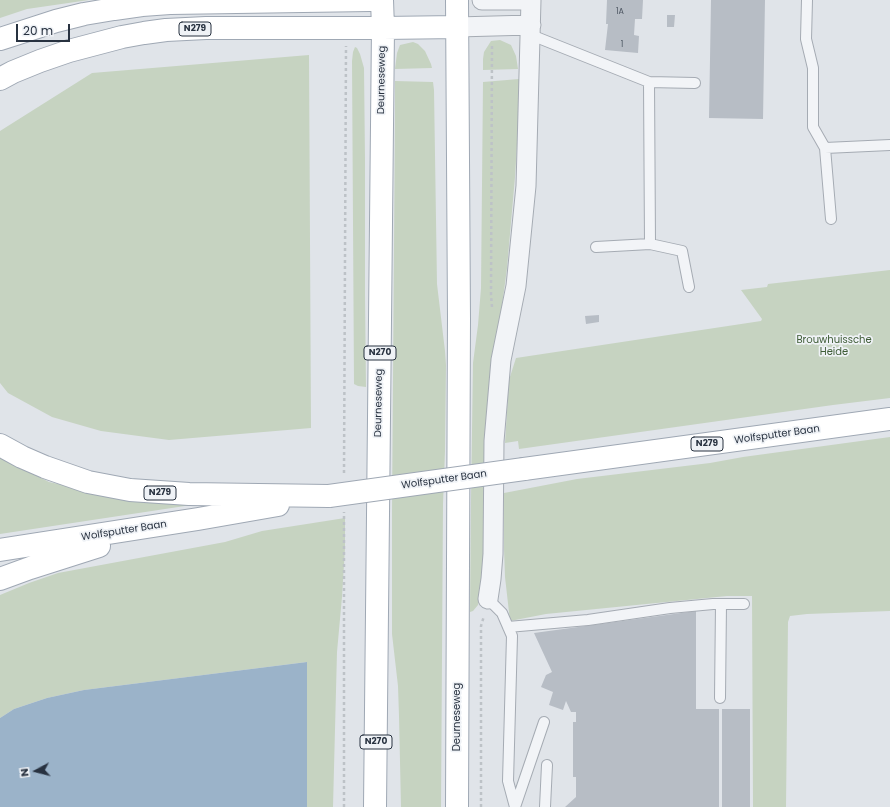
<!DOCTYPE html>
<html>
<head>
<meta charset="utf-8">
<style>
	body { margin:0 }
	#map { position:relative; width:890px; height:807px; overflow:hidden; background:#e0e4e9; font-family:Poppins,sans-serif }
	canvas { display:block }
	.north { position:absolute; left:16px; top:751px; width:40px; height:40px; -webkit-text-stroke:3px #eff2f6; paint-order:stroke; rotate:263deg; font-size:11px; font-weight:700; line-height:16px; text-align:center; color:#283240 }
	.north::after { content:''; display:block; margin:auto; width:14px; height:18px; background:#283240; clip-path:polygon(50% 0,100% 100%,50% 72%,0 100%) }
	.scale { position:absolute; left:16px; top:24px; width:54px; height:18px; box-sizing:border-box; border:2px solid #283240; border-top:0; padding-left:5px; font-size:12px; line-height:14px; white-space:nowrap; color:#283240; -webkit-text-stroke:3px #eff2f6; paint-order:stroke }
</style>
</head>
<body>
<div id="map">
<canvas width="890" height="807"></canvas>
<div class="north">N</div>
<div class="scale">20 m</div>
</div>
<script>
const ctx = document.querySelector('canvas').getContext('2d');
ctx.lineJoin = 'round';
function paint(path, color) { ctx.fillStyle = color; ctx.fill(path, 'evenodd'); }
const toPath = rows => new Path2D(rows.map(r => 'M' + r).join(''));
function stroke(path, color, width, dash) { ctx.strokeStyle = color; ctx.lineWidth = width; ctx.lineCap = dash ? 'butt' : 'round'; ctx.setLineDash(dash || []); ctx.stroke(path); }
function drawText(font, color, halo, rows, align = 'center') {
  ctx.font = font + ' Poppins,sans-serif'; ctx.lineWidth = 3.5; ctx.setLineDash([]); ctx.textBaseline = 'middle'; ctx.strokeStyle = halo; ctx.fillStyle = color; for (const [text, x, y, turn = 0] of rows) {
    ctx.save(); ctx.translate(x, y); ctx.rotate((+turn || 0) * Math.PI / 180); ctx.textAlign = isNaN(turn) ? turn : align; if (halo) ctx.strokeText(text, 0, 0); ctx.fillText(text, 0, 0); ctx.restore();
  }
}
const green = toPath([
	[0,0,89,0,27,9,0,18],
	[500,40,511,45,516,56,518,69,483,70,483,59,484,52,491,41],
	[413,42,418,44,425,51,431,64,432,68,395,69,397,53,400,45],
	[355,47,357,48,360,54,364,68,365,159,365,295,366,387,358,386,354,384,352,61,353,52],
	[309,55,311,428,169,440,101,431,52,417,8,393,0,383,0,131,92,73],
	[519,79,518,129,515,177,507,268,494,367,482,591,478,605,473,611,470,612,471,499,473,363,478,325,481,288,483,82],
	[395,81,433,82,434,90,437,284,445,351,446,365,445,451,443,504,441,807,401,807,399,716,398,686,392,634,392,511,395,113],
	[890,270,890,398,833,405,519,449,518,441,505,443,509,380,516,358,761,321,762,319,741,290,767,287,768,284],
	[890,437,890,611,807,614,790,616,788,622,786,807,753,807,752,596,727,596,546,614,510,621,505,577,504,549,504,493,577,479,710,463,743,457],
	[0,457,49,482,128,499,198,504,0,534],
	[345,518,345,548,342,597,337,652,333,807,307,807,307,662,84,690,47,698,14,709,0,718,0,595,29,583,58,573,225,542,262,531]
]);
const water = toPath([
	[307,662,307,807,0,807,0,718,14,709,47,698,84,690]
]);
const building = toPath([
	[607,0,643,0,642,19,635,19,634,35,639,36,638,53,605,50,608,24,606,24],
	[711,0,765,0,763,119,709,118],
	[667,15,675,15,674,27,667,27],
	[599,315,599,322,586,324,585,316],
	[696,611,696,709,719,709,719,807,565,807,576,797,576,777,573,777,573,722,576,722,576,712,571,712,566,701,563,710,549,705,553,692,541,687,546,675,552,672,534,633],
	[722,709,750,709,750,807,722,807]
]);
const path = toPath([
	[492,307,491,295,492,44],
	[344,473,346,46],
	[344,807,344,512],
	[481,807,481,626,484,616]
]);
const lane = toPath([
	[807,0,806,39,813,68,813,127,825,148],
	[531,35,649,82,695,83],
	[649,82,650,244],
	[831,219,825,148,890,145],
	[596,247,650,244,682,251,689,287],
	[488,599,502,613,512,636,508,781,515,807],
	[508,627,588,620,670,608,713,604,744,604],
	[720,698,721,604],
	[515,807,544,722],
	[545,807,547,765]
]);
const street = toPath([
	[482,0,531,0],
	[457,27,531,25],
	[488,599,491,579,493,554,494,441,501,360,516,286,526,186,531,0]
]);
const primary = toPath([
	[0,39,56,21,84,14,114,9,142,5,170,3,370,0],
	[0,79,13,72,40,61,69,51,122,37,144,33,166,30,206,28,383,28,457,27],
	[0,445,22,457,45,467,88,482,130,490,189,494,329,496],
	[524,469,890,419],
	[0,550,198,519,278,505],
	[0,579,30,568,99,546],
	[375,807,383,28,382,0],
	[457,807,459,318,457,0]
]);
const primaryBridge = toPath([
	[329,496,524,469]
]);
const numberNames = [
	["1A",620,12],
	["1",622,45]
];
const shields = [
	[195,29,32],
	[380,353,32],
	[707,444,32],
	[160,493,32],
	[376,742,32]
];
const shieldNames = [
	["N279",195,29],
	["N270",380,353],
	["N279",707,444],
	["N279",160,493],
	["N270",376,742]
];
const streetNames = [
	["Deurneseweg",382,80,-89],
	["Deurneseweg",379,403,-89],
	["Wolfsputter Baan",777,435,-8],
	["Wolfsputter Baan",444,480,-8],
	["Wolfsputter Baan",124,531,-9],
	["Deurneseweg",457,717,-90]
];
const parkNames = [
	["Brouwhuissche",834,340],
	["Heide",834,352]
];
paint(green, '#c6d3c1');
paint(water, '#9bb3c9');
paint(building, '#b7bdc5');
stroke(lane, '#a5abb3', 12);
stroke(street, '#a5abb3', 21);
stroke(primary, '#9fa8b4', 24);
stroke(path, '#bdc2c7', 2.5, [3, 3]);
stroke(lane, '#f2f4f7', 10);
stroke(street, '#f2f4f7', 19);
stroke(primary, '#fff', 22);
stroke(primaryBridge, '#9fa8b4', 24, []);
stroke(primaryBridge, '#fff', 22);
drawText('8px', '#4c5561', null, numberNames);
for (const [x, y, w] of shields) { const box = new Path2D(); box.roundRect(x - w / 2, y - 7, w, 14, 3); ctx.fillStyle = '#eff2f6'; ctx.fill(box); stroke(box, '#283240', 1); }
drawText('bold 9px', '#283240', null, shieldNames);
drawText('10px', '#283240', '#eff2f6', streetNames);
drawText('10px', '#3e5c36', '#eff2f6', parkNames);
</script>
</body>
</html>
